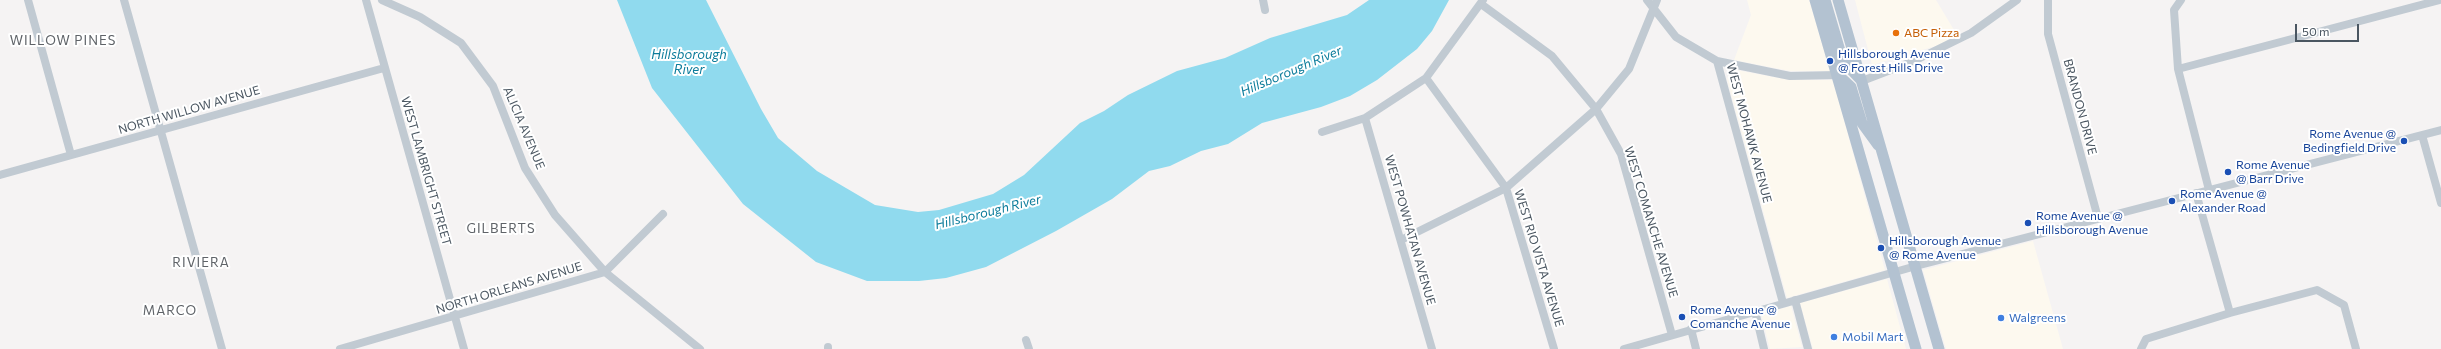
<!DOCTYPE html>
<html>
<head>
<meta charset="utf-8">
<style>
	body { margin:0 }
	#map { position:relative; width:2441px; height:349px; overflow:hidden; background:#f5f3f3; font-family:Commissioner,sans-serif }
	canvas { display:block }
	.scale { position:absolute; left:2295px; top:24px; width:64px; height:18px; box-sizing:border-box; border:2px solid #4a5661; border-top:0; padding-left:5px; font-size:12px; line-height:14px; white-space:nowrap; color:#4a5661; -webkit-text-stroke:3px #fff; paint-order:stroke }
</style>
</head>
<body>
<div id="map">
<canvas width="2441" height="349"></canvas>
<div class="scale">50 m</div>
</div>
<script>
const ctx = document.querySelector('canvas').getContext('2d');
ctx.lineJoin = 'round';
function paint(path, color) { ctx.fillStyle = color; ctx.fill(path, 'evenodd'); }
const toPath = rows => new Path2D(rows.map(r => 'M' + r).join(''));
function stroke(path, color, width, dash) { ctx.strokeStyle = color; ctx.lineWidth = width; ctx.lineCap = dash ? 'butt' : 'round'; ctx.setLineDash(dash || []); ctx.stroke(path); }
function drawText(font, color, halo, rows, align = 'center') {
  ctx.font = font + ' Commissioner,sans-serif'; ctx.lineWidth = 4; ctx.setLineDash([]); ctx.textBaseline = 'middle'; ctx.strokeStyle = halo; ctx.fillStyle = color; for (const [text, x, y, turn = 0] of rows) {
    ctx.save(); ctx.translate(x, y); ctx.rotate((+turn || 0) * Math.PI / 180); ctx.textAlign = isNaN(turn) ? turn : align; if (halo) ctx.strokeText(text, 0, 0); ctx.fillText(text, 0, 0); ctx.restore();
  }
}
const commercial = toPath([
	[1747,0,1809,0,1830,71,1790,71,1734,60,1751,15],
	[1855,0,1936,0,1957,35,1939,45,1872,65],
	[1731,69,1789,80,1833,80,1885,270,1787,298,1727,79],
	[2033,241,2063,349,1946,349,1923,270],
	[1887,279,1906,349,1813,349,1800,303],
	[1791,306,1802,347,1770,349,1761,314]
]);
const water = toPath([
	[617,0,706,0,761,109,778,138,817,171,875,205,918,212,939,210,993,194,1024,175,1080,123,1104,111,1128,95,1177,71,1225,58,1270,38,1347,15,1369,0,1449,0,1432,31,1417,49,1377,80,1350,96,1321,107,1262,123,1228,144,1201,151,1170,166,1149,171,1112,199,1056,231,986,267,946,278,919,281,867,281,816,262,743,204,652,88]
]);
const minor = toPath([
	[28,0,71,155],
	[124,0,222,349],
	[366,0,464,349],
	[382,0,420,17,461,43,493,86,525,168,555,215,605,272,700,349],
	[1263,0,1265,10],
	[1647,0,1676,37,1717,61,1783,303],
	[2048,0,2048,34,2098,218],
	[2181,0,2174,10,2178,69,2209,190],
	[1481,4,1552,56,1596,109,1621,154,1672,335],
	[1717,61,1790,76,1838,75],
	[2178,69,2440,0],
	[1426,78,1506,188,1554,349],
	[1862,81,1914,61,1971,33,2017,0],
	[1365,118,1432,349],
	[1322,132,1365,118,1426,78,1483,0],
	[2422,135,2441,203],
	[0,175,384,68],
	[2196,193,2230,313],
	[1401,240,1506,188,1596,109,1629,69,1657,0],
	[1795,300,1808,349],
	[1755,311,1764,349],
	[1691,329,1696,349],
	[1026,340,1029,349],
	[828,347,828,349],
	[340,349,605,272,663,214],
	[1624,349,1916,266,2441,130],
	[2141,349,2146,339,2230,313,2317,290,2344,305,2356,349]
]);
const major = toPath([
	[1815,0,1916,349],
	[1825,0,1843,61,1861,80],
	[1838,0,1939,349],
	[1838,75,1851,87,1862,123,1878,145]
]);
const markers = [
	[1896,33,4,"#e8710a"],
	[1830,61,4,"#1a4fb4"],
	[2404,141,4,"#1a4fb4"],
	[2228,172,4,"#1a4fb4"],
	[2172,201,4,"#1a4fb4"],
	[2028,223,4,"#1a4fb4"],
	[1881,248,4,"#1a4fb4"],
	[1682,317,4,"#1a4fb4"],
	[2001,318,4,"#3f7fe0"],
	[1834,337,4,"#3f7fe0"]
];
const foodNames = [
	["ABC Pizza",1904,33]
];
const transitNames = [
	["Hillsborough Avenue",1838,54],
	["@ Forest Hills Drive",1838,68],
	["Rome Avenue @",2396,134,"right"],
	["Bedingfield Drive",2396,148,"right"],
	["Rome Avenue",2236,165],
	["@ Barr Drive",2236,179],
	["Rome Avenue @",2180,194],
	["Alexander Road",2180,208],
	["Rome Avenue @",2036,216],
	["Hillsborough Avenue",2036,230],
	["Hillsborough Avenue",1889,241],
	["@ Rome Avenue",1889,255],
	["Rome Avenue @",1690,310],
	["Comanche Avenue",1690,324]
];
const streetNames = [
	["BRANDON DRIVE",2080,107,75],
	["NORTH WILLOW AVENUE",189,110,-16],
	["ALICIA AVENUE",524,128,67],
	["WEST MOHAWK AVENUE",1749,133,75],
	["WEST LAMBRIGHT STREET",426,171,74],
	["WEST COMANCHE AVENUE",1651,222,73],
	["WEST POWHATAN AVENUE",1410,230,74],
	["WEST RIO VISTA AVENUE",1539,258,73],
	["NORTH ORLEANS AVENUE",509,288,-17]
];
const shopNames = [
	["Walgreens",2009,318],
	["Mobil Mart",1842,337]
];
const neighbourhoodNames = [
	["WILLOW PINES",63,41],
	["GILBERTS",501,229],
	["RIVIERA",201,263],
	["MARCO",170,311]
];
const waterNames = [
	["Hillsborough",689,55],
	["River",689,70],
	["Hillsborough River",1291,71,-23],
	["Hillsborough River",988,212,-14]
];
paint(commercial, '#fdf9ef');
paint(water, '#90daee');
stroke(minor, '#c1cad2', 8);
stroke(major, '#b3c2d1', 11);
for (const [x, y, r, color] of markers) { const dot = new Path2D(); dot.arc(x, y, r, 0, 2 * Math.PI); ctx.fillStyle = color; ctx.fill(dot); stroke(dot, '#fff', 1.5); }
drawText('12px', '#c56008', '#fff', foodNames, 'left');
drawText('12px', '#164399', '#fff', transitNames, 'left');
drawText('12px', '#4a5661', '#fff', streetNames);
drawText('12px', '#366cbe', '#fff', shopNames, 'left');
ctx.letterSpacing = '1px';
drawText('13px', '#5f6368', '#fff', neighbourhoodNames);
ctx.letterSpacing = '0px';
drawText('italic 13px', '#0c7c9b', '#fff', waterNames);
</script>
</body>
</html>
